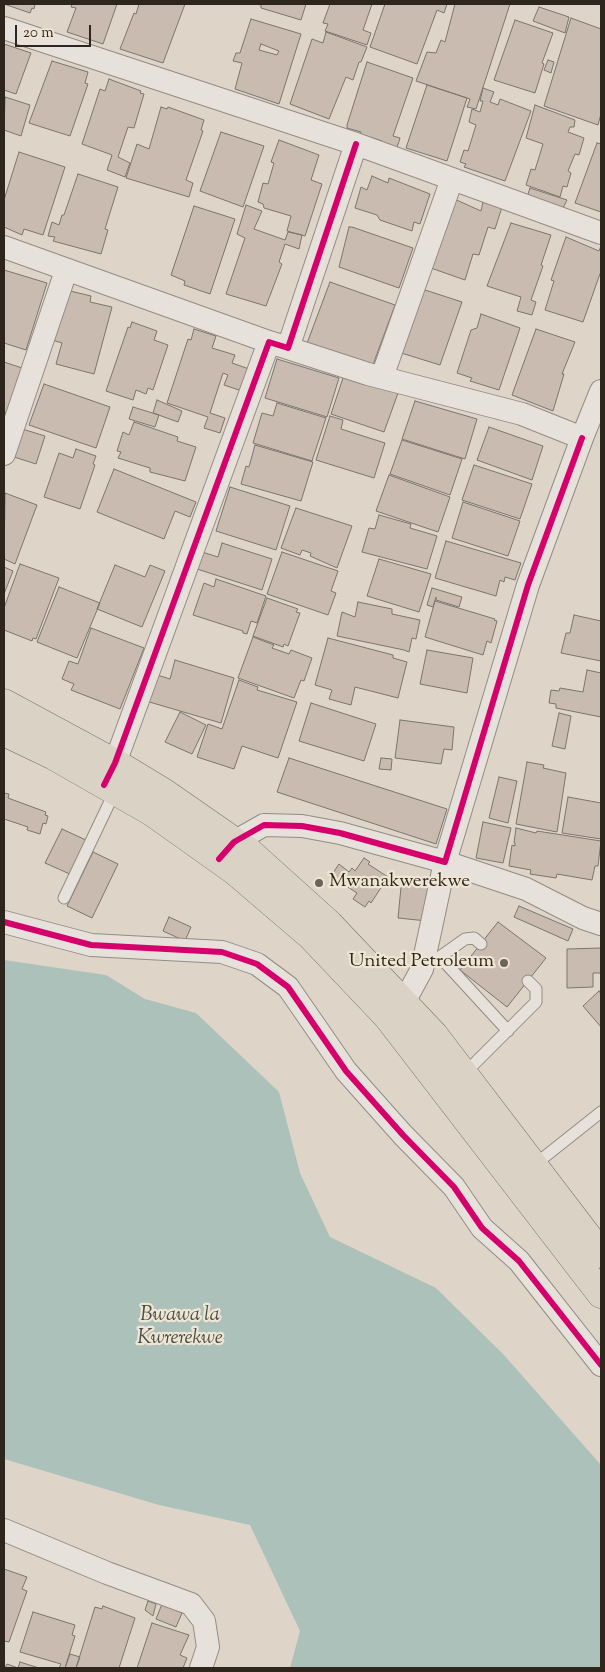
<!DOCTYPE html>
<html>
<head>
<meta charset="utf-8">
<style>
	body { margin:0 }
	#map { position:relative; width:605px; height:1672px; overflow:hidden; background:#ded5c8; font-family:"Sorts Mill Goudy",serif }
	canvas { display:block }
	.frame { position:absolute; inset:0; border:5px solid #2e261d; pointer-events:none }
	.scale { position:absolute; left:15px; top:25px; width:76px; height:22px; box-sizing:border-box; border:2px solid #2e261d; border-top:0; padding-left:6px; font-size:15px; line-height:18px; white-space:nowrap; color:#2e261d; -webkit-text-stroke:4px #efe5d5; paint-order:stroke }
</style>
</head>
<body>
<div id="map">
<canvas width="605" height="1672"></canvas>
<div class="frame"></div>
<div class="scale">20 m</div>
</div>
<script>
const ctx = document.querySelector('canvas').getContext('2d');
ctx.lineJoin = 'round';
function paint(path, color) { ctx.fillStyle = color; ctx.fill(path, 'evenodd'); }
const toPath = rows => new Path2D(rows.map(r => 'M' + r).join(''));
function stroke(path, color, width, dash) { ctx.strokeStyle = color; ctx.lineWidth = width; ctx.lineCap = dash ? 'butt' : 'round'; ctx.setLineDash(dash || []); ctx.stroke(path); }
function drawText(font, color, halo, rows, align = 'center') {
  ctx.font = font + ' "Sorts Mill Goudy",serif'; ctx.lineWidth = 4.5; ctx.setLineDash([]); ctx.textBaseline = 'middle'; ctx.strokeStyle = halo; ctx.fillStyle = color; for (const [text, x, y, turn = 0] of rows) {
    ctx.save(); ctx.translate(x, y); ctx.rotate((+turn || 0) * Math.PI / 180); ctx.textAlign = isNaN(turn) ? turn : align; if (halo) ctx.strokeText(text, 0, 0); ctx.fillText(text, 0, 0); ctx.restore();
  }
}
const water = toPath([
	[4,960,106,975,145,999,196,1013,279,1092,300,1173,330,1237,436,1288,504,1355,601,1465,601,1668,290,1668,300,1631,250,1525,159,1505,4,1459]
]);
const building = toPath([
	[4,4,35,4,34,9,32,8,30,13,4,4],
	[72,4,117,4,103,44,67,32,76,8,71,7,72,4],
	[139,4,185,4,163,63,120,49,134,13,136,14,139,4],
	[255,4,306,4,301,20,261,8,261,5,255,4],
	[330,4,372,4,363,30,371,33,367,45,325,31,328,24,323,23,330,4],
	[385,4,447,4,444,13,437,10,417,64,370,47,385,4],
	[455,4,510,4,476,109,467,107,470,99,416,81,427,52,436,53,441,40,445,42,455,4],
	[539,7,569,17,565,33,533,21,539,7],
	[571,18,601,29,601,114,598,125,544,106,571,18],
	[251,19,301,34,279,104,235,89,242,63,233,61,236,53,240,53,251,19],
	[261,44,279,51,277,55,259,50,261,44],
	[515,20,553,33,542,63,544,64,535,93,494,80,515,20],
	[326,32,367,47,361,62,359,62,353,80,346,77,329,119,290,104,312,39,323,43,326,32],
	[4,44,31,53,16,94,4,90,4,44],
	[548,60,554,62,551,73,544,70,548,60],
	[52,61,88,72,85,83,88,84,70,136,29,123,52,61],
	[367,62,413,78,393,136,400,138,395,154,379,149,382,141,360,134,361,132,347,128,347,125,367,62],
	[109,79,141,91,140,93,144,94,134,128,128,127,118,157,130,163,125,177,107,170,112,155,82,144,100,89,105,91,109,79],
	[427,85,467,98,447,161,406,148,427,85],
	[483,88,494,92,490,102,498,105,500,99,531,111,505,181,464,167,466,164,460,162,464,150,468,151,476,125,469,122,472,109,480,112,483,101,480,101,483,88],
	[5,97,30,105,21,136,4,130,5,97],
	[535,105,575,120,574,127,570,127,568,132,584,138,579,155,575,154,568,171,571,173,567,187,563,186,560,197,526,185,531,169,535,170,543,144,526,138,535,105],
	[161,107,167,109,168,107,204,120,201,130,203,131,186,180,193,183,189,197,126,178,137,144,149,149,161,107],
	[221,132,264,146,243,207,200,191,221,132],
	[279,140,319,155,311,180,322,184,305,236,287,231,291,216,264,208,263,204,258,202,263,183,268,184,274,163,271,162,279,140],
	[597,143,601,144,601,212,575,203,597,143],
	[19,152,65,167,43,235,24,229,22,235,4,227,4,200,19,152],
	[78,174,118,187,105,229,108,230,101,254,53,241,55,237,48,236,52,222,59,225,62,215,64,215,78,174],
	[372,176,388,183,389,178,430,194,420,224,414,222,412,231,380,220,377,215,355,208,361,187,367,190,372,176],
	[530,188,567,200,559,216,525,203,530,188],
	[452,198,481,211,483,202,502,207,495,229,488,227,479,255,473,254,465,280,428,267,452,198],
	[246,205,262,211,254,229,285,240,288,232,302,235,299,249,285,244,279,262,282,264,266,306,226,294,245,238,237,234,246,205],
	[194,206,235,219,210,294,184,285,185,281,171,275,194,206],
	[511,223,551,235,541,265,543,266,531,300,536,302,532,315,517,311,521,297,487,286,511,223],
	[349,227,352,227,413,248,399,288,339,267,349,227],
	[566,237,599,251,601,246,601,271,583,322,545,310,554,281,551,280,566,237],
	[4,270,47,283,26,350,4,343,4,270],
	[330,282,395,305,371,370,306,346,330,282],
	[422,289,462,302,440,365,398,352,422,289],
	[66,290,91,296,90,302,112,307,94,374,56,364,62,343,52,340,66,290],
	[481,314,520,328,499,390,470,381,472,378,457,373,471,330,477,328,481,314],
	[132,322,157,331,154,340,168,345,153,390,148,388,146,394,136,390,133,400,106,391,128,327,130,328,132,322],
	[194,329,216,336,212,348,235,355,232,363,249,369,242,391,224,385,228,375,223,373,210,413,225,418,220,433,204,428,208,417,167,403,188,339,191,340,194,329],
	[536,329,575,342,562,374,564,374,553,411,512,395,536,329],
	[277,359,339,378,327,417,265,398,277,359],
	[4,362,22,368,7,413,4,412,4,362],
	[344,375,398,393,384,432,331,414,344,375],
	[44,384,110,407,96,448,29,425,44,384],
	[157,400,182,411,178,422,153,413,157,400],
	[415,401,477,419,465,459,402,439,415,401],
	[277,403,326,418,312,461,253,443,262,413,273,416,277,403],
	[133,407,159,415,155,427,129,419,133,407],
	[330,416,343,420,341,429,385,443,374,478,316,460,330,416],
	[134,422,178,437,177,441,196,447,185,481,150,472,150,468,118,458,121,452,117,451,123,432,129,435,134,422],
	[489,427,543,446,532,480,477,460,489,427],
	[19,428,45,436,36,464,11,456,19,428],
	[402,440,462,459,450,495,390,474,402,440],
	[255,445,313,462,301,501,241,484,246,466,249,467,255,445],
	[76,449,96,456,93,464,95,465,80,509,44,497,59,453,73,458,76,449],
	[474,465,532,484,520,519,462,500,474,465],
	[114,469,196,502,190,517,175,511,164,539,97,512,114,469],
	[389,475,450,497,438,532,376,511,389,475],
	[230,487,290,506,276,550,216,531,230,487],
	[5,493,37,505,15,564,4,559,5,493],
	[463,502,520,521,508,556,452,538,463,502],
	[296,508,352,526,337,568,310,556,311,553,302,550,300,555,281,548,296,508],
	[379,515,411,524,410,528,437,536,427,569,362,552,369,528,375,529,379,515],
	[446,541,521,563,515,580,505,577,504,582,500,580,496,596,435,578,446,541],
	[222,543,272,559,262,590,197,569,202,552,218,557,222,543],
	[282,552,338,571,331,591,336,593,328,615,267,594,282,552],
	[379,559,431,574,419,612,367,596,379,559],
	[20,564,59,578,36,639,33,638,32,641,4,630,4,608,20,564],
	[115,565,145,577,150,565,165,571,142,627,97,609,115,565],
	[4,567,13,571,4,594,4,567],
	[216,579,266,596,257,623,251,621,247,634,243,633,243,631,193,615,204,583,214,587,216,579],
	[59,587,100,603,77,658,37,642,59,587],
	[432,588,462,597,459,607,436,600,436,597,433,607,427,605,432,588],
	[267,598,298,609,296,612,300,613,288,646,284,644,283,647,253,636,267,598],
	[435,601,495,619,494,620,497,621,491,643,487,641,483,655,425,637,435,601],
	[358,602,392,609,392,614,420,620,416,639,412,638,409,652,404,650,337,636,342,612,355,617,358,602],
	[574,615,601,621,601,661,561,653,566,633,570,633,574,615],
	[91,628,144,648,120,709,71,690,74,684,62,679,69,661,78,664,91,628],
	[253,637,274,645,272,648,289,654,291,650,312,658,304,681,301,680,294,698,238,678,253,637],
	[328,638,393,655,393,658,407,662,398,698,355,687,351,705,329,699,332,690,315,685,328,638],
	[427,650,473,658,467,693,420,684,427,650],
	[175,660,234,678,221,723,146,701,154,674,170,679,175,660],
	[587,670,601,673,601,717,556,708,556,704,549,703,551,690,559,691,560,688,583,692,587,670],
	[239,680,258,687,257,690,297,702,278,758,242,746,234,769,197,757,208,724,222,729,239,680],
	[311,703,376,724,364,761,299,741,311,703],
	[180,712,206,725,192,754,165,742,180,712],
	[559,713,571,716,565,749,552,746,559,713],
	[400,720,454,727,452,750,444,749,441,764,395,758,400,720],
	[289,758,447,809,436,844,277,792,289,758],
	[381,758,392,759,391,770,379,769,381,758],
	[527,762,544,765,543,768,566,773,557,832,516,824,527,762],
	[499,777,517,781,508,823,489,818,499,777],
	[4,793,9,794,8,798,46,812,45,815,48,816,46,824,43,823,40,834,27,830,28,827,4,819,4,793],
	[568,797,601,803,601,839,562,833,568,797],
	[483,822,511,828,503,863,476,858,483,822],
	[516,828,536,833,537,831,601,841,598,866,595,866,592,880,557,874,556,878,530,874,531,870,509,866,512,845,515,846,515,843,514,843,516,828],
	[62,829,88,841,72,875,45,863,62,829],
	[93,852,118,864,92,918,67,906,93,852],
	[364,858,370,862,368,864,388,877,371,903,369,901,365,907,353,899,357,893,331,876,339,864,349,872,352,868,355,871,364,858],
	[402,877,432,880,427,921,398,918,402,877],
	[519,906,573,929,568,941,514,917,519,906],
	[169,917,191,927,185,941,163,931,169,917],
	[498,922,546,958,507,1007,460,970,498,922],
	[601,948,601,973,593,973,593,987,567,988,567,949,601,948],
	[599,991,601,994,601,1027,583,1006,599,991],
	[4,1569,27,1577,22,1589,27,1591,9,1642,4,1641,4,1569],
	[148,1601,156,1604,153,1616,145,1610,148,1601],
	[162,1604,182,1613,176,1627,156,1619,162,1604],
	[103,1606,135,1618,119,1668,76,1668,95,1607,102,1609,103,1606],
	[33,1612,75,1625,72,1635,75,1636,65,1668,59,1668,61,1664,20,1652,33,1612],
	[152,1623,189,1635,180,1655,187,1658,183,1668,137,1668,152,1623],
	[70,1654,80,1657,76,1668,65,1668,70,1654],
	[20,1662,39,1668,5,1668,7,1664,18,1668,20,1662]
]);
const service = toPath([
	[64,898,115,791],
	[440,957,508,1031],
	[434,961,465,939,474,938,481,944],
	[464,1074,536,1002,536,989,528,981],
	[533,1166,601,1112]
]);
const minor = toPath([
	[4,28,356,144,601,233],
	[4,247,269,342],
	[288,348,368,374,522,414,582,438,601,391],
	[382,377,452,179],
	[4,454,66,271],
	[108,777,115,763,269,342,288,348,356,144],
	[224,853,234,842,264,825,302,826,340,833,445,862,528,585,582,438],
	[4,922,91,945,222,952,257,964,288,987,346,1071,403,1135,454,1187,482,1228,519,1261,601,1365],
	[390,1013,404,1002,422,969,445,862,526,889,583,918,601,924],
	[4,1530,107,1573,191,1604,204,1621,208,1647,201,1668]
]);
const primary = toPath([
	[4,703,115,763,163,792,248,851,329,924,434,1035,601,1254],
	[4,732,54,756,152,812,235,871,311,936,387,1016,601,1294]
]);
const cycleway = toPath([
	[104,785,115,763,269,342,288,348,356,144],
	[219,859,234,842,264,825,302,826,340,833,445,862,528,585,582,438],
	[4,922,91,945,222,952,257,964,288,987,346,1071,403,1135,454,1187,482,1228,519,1261,601,1365]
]);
const markers = [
	[319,883,5,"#6c6359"],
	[504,963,5,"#6c6359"]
];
const poiNames = [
	["Mwanakwerekwe",329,883],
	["United Petroleum",494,963,"right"]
];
const waterNames = [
	["Bwawa la",180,1317],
	["Kwrerekwe",180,1340]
];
paint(water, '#acc1ba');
paint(building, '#cabbb0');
stroke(building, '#7a756d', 1);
stroke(service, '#938c84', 13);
stroke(minor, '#938c84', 24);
stroke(primary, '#7a756d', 29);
stroke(service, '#e6e1da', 11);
stroke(minor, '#e6e1da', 22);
stroke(primary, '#dad2c5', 28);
stroke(cycleway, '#d6006c', 6);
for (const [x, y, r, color] of markers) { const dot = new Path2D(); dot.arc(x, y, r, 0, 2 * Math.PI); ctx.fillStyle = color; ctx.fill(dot); stroke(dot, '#efe5d5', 2); }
drawText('19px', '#2e261d', '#efe5d5', poiNames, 'left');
drawText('italic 20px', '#484b43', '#efe5d5', waterNames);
</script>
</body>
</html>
